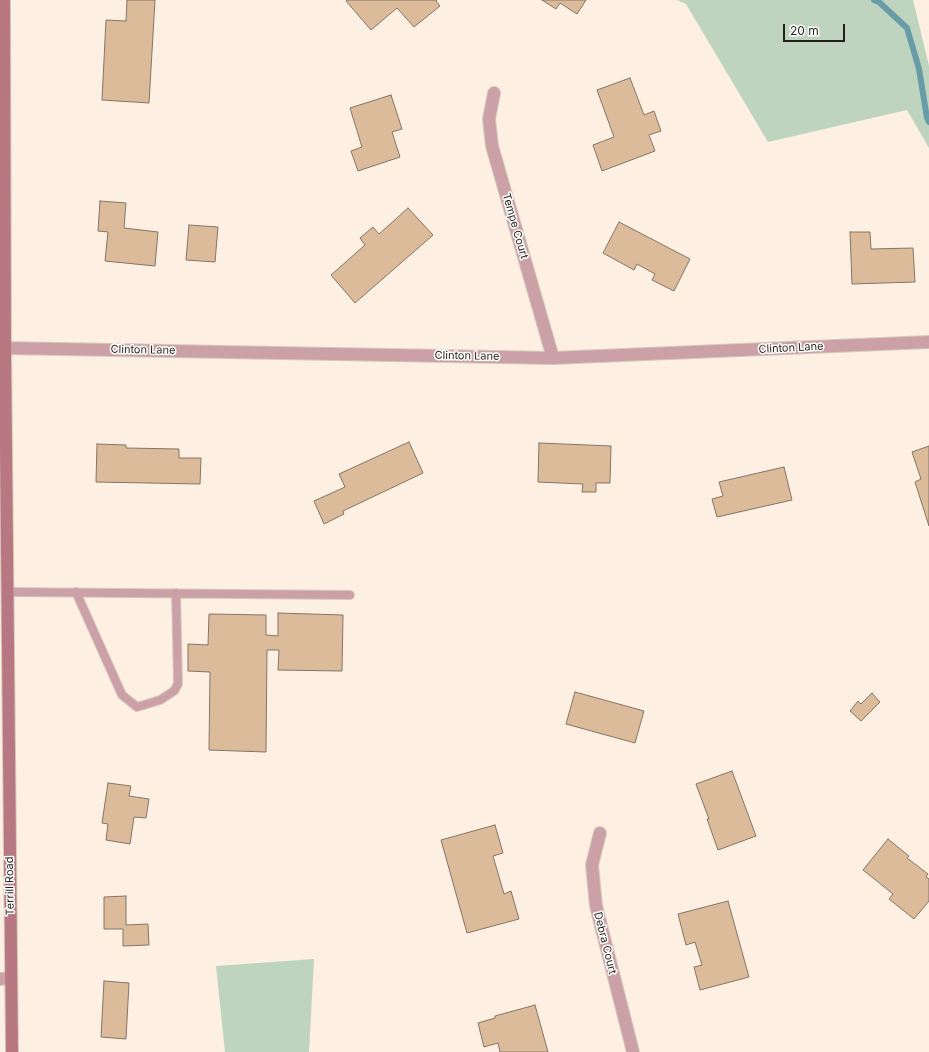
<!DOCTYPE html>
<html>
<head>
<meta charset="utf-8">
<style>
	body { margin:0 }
	#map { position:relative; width:929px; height:1052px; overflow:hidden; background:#fdf0e3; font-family:Inter,sans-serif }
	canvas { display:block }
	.scale { position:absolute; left:783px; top:24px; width:62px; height:18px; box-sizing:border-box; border:2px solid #251f19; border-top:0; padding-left:5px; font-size:12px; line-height:14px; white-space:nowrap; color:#251f19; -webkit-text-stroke:3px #fff; paint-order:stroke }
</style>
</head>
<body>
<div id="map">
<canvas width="929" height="1052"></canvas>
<div class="scale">20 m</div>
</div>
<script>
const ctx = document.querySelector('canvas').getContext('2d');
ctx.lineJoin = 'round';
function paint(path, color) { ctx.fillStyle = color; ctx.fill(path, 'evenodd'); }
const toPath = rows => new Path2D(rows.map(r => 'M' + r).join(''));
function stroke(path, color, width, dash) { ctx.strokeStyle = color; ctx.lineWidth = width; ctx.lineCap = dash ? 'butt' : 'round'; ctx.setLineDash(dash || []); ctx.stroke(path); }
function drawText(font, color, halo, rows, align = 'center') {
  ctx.font = font + ' Inter,sans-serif'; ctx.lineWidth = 3; ctx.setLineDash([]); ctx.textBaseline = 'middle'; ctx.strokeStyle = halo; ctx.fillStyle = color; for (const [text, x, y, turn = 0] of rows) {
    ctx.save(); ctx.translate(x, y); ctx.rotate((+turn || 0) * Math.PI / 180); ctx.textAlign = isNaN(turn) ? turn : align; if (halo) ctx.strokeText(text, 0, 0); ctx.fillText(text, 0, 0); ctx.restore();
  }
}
const green = toPath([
	[677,0,913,0,929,66,929,148,907,110,768,142,686,4],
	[314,959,309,1052,225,1052,216,966]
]);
const stream = toPath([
	[874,0,879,2,907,28,919,69,927,118,929,122]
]);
const building = toPath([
	[127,0,155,0,149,103,102,100,106,20,126,21,127,0],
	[347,0,437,0,436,1,440,6,414,27,397,8,371,30,346,1,347,0],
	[542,0,586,0,577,14,560,3,556,9,542,0],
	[630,78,644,115,654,111,661,131,649,135,655,151,602,171,593,145,614,137,597,90,630,78],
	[391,95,402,129,392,132,400,157,358,171,351,151,362,147,350,108,391,95],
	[100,201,126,203,124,228,158,232,155,266,105,261,108,232,98,231,100,201],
	[408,208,433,235,355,303,331,275,365,245,360,238,373,227,379,234,408,208],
	[619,222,690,259,674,291,652,280,655,274,637,264,634,270,603,253,619,222],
	[189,225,218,227,215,262,186,260,189,225],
	[850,232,870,232,871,249,913,248,915,282,852,284,850,232],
	[409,442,423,473,343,511,344,514,324,524,314,501,345,487,339,474,409,442],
	[539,443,611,446,610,483,596,483,596,492,582,492,583,484,538,482,539,443],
	[97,444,126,445,126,448,179,449,179,458,201,458,200,484,96,482,97,444],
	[929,446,929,526,915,482,921,479,912,452,929,446],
	[784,467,792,500,717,517,712,499,723,496,719,482,784,467],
	[278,613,343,615,342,671,278,670,279,650,267,650,266,752,209,750,210,672,188,671,188,644,208,645,209,614,266,615,266,635,278,636,278,613],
	[575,692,644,711,635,743,566,724,575,692],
	[872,693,880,702,861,721,850,711,858,701,861,704,872,693],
	[732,771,756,836,718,850,707,819,709,819,696,784,732,771],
	[108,783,131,786,129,796,149,799,146,818,134,817,130,844,106,840,108,824,102,823,108,783],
	[495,825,503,853,493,856,504,894,511,891,519,919,467,933,441,840,495,825],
	[888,839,909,856,907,858,928,874,926,877,929,879,929,901,914,919,889,899,893,894,863,870,888,839],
	[126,896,126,925,148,924,149,945,123,946,123,929,104,929,104,897,126,896],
	[728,901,749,977,700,990,694,967,702,965,695,942,686,945,678,914,728,901],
	[104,981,129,983,126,1039,101,1037,104,981],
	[535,1005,548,1052,500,1052,498,1043,484,1047,478,1023,495,1018,495,1016,535,1005]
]);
const lane = toPath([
	[7,592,350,595],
	[76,592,122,695,137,707,160,700,174,691,178,684,176,593]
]);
const street = toPath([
	[494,93,489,119,492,146,553,358],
	[5,348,553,358,929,342],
	[600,833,592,865,596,906,633,1052],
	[0,979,11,978]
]);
const secondary = toPath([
	[4,0,5,348,12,1052]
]);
const streetNames = [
	["Tempe Court",515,226,74],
	["Clinton Lane",791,348,-3],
	["Clinton Lane",143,350,1],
	["Clinton Lane",467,356,1],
	["Terrill Road",10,886,-91],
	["Debra Court",605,943,76]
];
paint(green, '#bed4be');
stroke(stream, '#689da8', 6);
paint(building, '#dcbb9b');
stroke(building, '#837466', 1);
stroke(lane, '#d6cabf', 10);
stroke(street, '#d6cabf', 14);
stroke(secondary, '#d6cabf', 14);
stroke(lane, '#cca0a7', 8);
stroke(street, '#cca0a7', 12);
stroke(secondary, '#b77882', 12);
drawText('11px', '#251f19', '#fff', streetNames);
</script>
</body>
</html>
